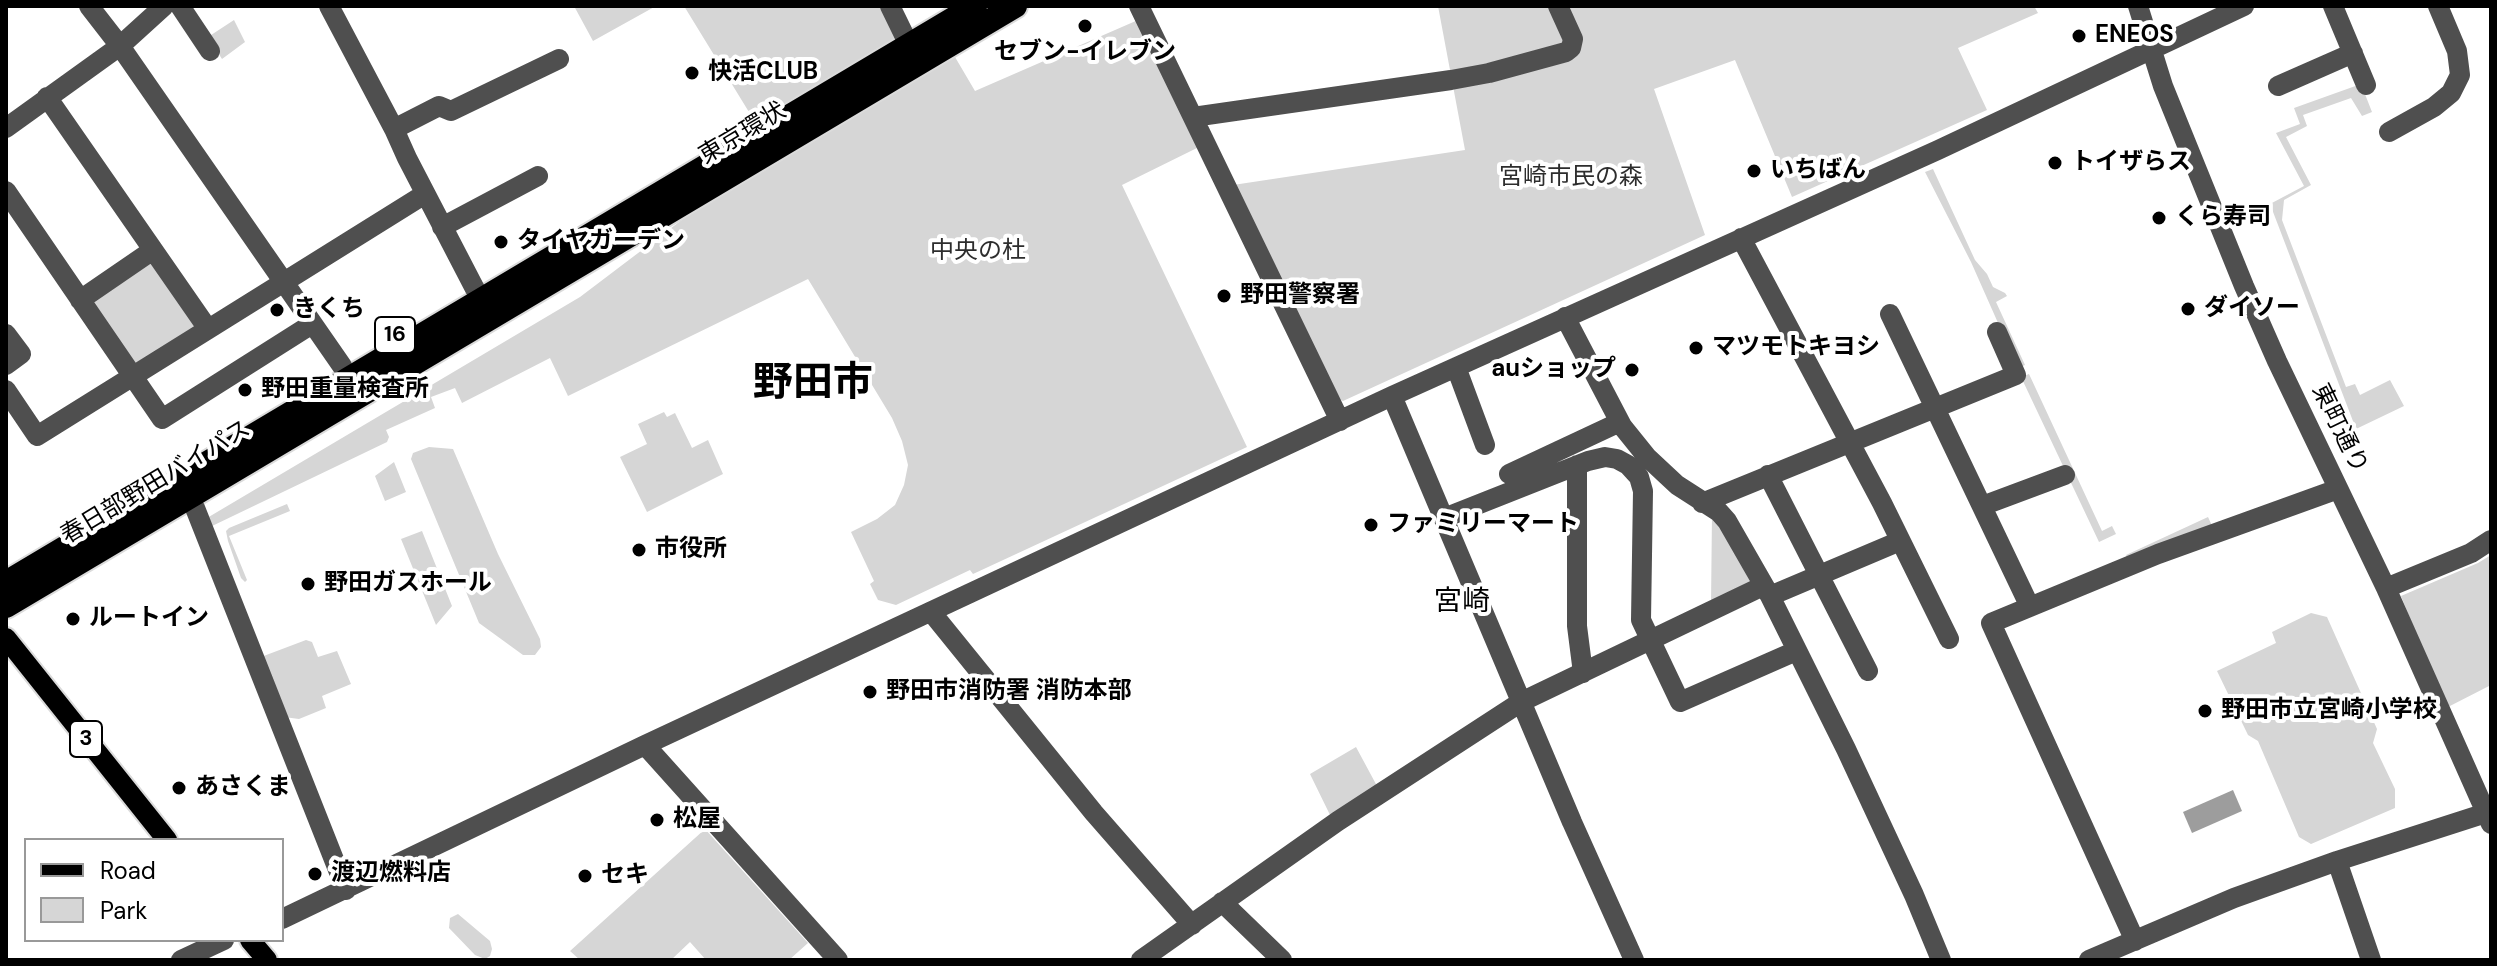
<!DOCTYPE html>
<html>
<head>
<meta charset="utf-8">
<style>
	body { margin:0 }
	#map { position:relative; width:2497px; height:966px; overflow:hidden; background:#fff; font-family:"DM Sans",sans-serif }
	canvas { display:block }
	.frame { position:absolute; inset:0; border:8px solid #000; pointer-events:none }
	.legend { position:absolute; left:24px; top:838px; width:260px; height:104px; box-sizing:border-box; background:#fff; border:2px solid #999; margin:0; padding:10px 14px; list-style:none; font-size:24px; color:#000 }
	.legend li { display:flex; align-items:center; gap:16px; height:40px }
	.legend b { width:40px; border:2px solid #999 }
</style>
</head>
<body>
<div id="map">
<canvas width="2497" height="966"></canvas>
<div class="frame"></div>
<ul class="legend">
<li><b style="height:10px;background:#000"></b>Road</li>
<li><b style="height:22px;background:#d6d6d6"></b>Park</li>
</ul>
</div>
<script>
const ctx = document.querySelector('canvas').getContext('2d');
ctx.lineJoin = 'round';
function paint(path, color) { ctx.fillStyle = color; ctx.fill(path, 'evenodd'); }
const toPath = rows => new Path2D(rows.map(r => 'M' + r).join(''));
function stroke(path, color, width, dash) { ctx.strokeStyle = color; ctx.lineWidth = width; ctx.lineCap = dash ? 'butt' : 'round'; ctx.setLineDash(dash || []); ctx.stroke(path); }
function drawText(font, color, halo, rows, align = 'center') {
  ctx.font = font + ' "DM Sans","Noto Sans JP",sans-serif'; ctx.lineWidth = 8; ctx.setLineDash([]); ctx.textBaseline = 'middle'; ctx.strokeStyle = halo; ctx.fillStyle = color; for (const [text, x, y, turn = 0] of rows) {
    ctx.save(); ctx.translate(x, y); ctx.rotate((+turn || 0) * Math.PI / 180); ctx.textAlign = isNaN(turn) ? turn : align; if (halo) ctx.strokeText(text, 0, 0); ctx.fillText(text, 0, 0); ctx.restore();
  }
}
const green = toPath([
	[574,6,656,6,593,41],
	[684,6,887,6,901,35,789,102,752,117],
	[1438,6,2034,6,2038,13,1958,48,1987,110,1792,197,1735,60,1654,89,1705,235,1343,401,1336,398,1233,185,1465,150],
	[234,20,245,42,222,59,208,37],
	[1138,20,1201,146,1122,185,1247,447,973,574,970,570,896,605,878,600,870,584,874,581,851,532,877,519,895,505,904,485,908,465,902,441,892,418,808,279,568,396,550,358,462,403,455,388,431,397,435,408,386,430,389,437,387,442,210,527,207,518,580,297,683,219,955,57,975,91],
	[2361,84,2372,112,2362,116,2351,98,2303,115,2307,126,2286,137,2311,185,2284,200,2282,220,2346,387,2355,384,2360,395,2390,380,2404,406,2356,429,2270,204,2304,186,2276,133,2300,124,2294,108],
	[1933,169,1975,260,1987,274,1993,287,2005,293,2007,296,1996,302,2025,365,2018,368,1971,262,1925,172],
	[154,261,195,323,195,330,138,365,131,364,92,303],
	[2029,374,2102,531,2112,526,2116,534,2099,542,2021,377],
	[664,412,667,417,675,413,692,448,708,440,723,474,647,512,620,457,647,444,638,424],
	[429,447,453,449,498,554,540,639,541,647,535,655,523,655,479,623,411,459,413,453],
	[394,462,406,492,385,501,375,476],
	[287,504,290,511,229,536,247,580,245,582,241,578,228,541,226,531,229,528],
	[1712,513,1719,519,1752,585,1711,605],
	[2208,517,2214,530,2129,562,2126,555],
	[422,531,452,606,436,625,401,539],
	[2491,555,2491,685,2446,708,2401,596,2478,563],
	[2311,613,2327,617,2377,729,2373,743,2395,789,2395,808,2311,844,2299,837,2258,741,2248,735,2217,671,2276,643,2272,632],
	[306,640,312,642,318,657,337,651,351,684,322,696,326,708,299,719,284,717,261,657],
	[1356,747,1377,786,1331,817,1310,774],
	[705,829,808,943,789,960,706,960,690,942,671,960,580,960,570,951],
	[458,914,490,941,492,949,490,956,485,959,475,955,449,928,450,918]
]);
const water = toPath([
	[2233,790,2242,811,2192,833,2183,812]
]);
const minor = toPath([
	[89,6,120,46,342,366],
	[180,6,210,51],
	[329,6,394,129,407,158,475,289],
	[890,6,909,45],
	[1139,6,1340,421],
	[2138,6,2163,86,2244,286,2277,361,2386,588,2491,824],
	[2333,6,2366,85],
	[2278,86,2353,53],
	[47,97,208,329],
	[1193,117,1451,80,1489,73,1566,52,1571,48,1573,39,1558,6],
	[6,128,120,46,164,6],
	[394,129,439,106,451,111,559,59],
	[2389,132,2434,107,2451,93,2460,75,2457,51,2438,6],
	[6,191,162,419,312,324],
	[442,227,538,176],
	[1741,238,1882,503,1949,639],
	[80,300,153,250],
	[1890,314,2030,607],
	[1565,317,1622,426,1647,457,1677,485,1719,512,1727,521,1770,596,1846,749,1914,895,1941,960],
	[6,334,21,354,6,365],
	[1456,367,1485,445],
	[6,390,37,436,425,194],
	[1392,396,1572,822,1634,960],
	[1577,465,1577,626,1583,673],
	[1509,474,1620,422],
	[1768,475,1868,671],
	[1702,503,2016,375,1997,332],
	[1982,506,2065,475],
	[195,508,346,890],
	[1444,518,1588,461,1605,457,1617,459,1628,465,1639,477,1643,491,1641,620,1680,702,1796,651],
	[2386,588,2471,553,2491,540],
	[1770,596,1900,541],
	[932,613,1094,813,1192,925],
	[645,745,838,960],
	[2337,861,2371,960],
	[1222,902,1282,960],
	[282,919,645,745,1392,396,1938,150,2244,6],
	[2135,941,1991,623,2158,554,2338,489],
	[181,960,224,940],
	[1141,960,1338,821,1521,702,1763,586],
	[2089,960,2234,898,2337,861,2486,813]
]);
const major = toPath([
	[6,638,167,840],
	[250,940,267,960]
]);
const highway = toPath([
	[6,583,975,6],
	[6,606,1015,6]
]);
const markers = [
	[1085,26,8,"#000"],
	[2079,36,8,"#000"],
	[692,73,8,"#000"],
	[2055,163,8,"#000"],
	[1754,171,8,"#000"],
	[2159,218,8,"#000"],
	[501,242,8,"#000"],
	[1224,296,8,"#000"],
	[2188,309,8,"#000"],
	[277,310,8,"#000"],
	[1696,348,8,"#000"],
	[1632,370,8,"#000"],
	[245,390,8,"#000"],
	[1371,525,8,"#000"],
	[639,550,8,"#000"],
	[308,584,8,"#000"],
	[73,619,8,"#000"],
	[870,692,8,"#000"],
	[2205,711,8,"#000"],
	[179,788,8,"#000"],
	[657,820,8,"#000"],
	[315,874,8,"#000"],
	[585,876,8,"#000"]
];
const shields = [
	[395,335,40],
	[86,739,32]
];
const shieldNames = [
	["16",395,335],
	["3",86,739]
];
const poiNames = [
	["ENEOS",2095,36],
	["セブン-イレブン",1085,53,"center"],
	["快活CLUB",708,73],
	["トイザらス",2071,163],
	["いちばん",1770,171],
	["くら寿司",2175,218],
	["タイヤガーデン",517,242],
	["野田警察署",1240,296],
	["ダイソー",2204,309],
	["きくち",293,310],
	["マツモトキヨシ",1712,348],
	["auショップ",1616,370,"right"],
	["野田重量検査所",261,390],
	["ファミリーマート",1387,525],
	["市役所",655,550],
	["野田ガスホール",324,584],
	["ルートイン",89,619],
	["野田市消防署 消防本部",886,692],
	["野田市立宮崎小学校",2221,711],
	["あさくま",195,788],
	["松屋",673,820],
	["渡辺燃料店",331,874],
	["セキ",601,876]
];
const streetNames = [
	["東京環状",743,134,-31],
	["東町通り",2339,429,64],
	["春日部野田バイパス",156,483,-31]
];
const parkNames = [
	["宮崎市民の森",1571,178],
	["中央の杜",978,252]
];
const quarterNames = [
	["宮崎",1462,603]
];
const townNames = [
	["野田市",813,385]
];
paint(green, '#d6d6d6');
paint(water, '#9d9d9d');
stroke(major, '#dbdbdb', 24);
stroke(highway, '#dbdbdb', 28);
stroke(minor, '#4f4f4f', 20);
stroke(major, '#000', 20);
stroke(highway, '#000', 24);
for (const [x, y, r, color] of markers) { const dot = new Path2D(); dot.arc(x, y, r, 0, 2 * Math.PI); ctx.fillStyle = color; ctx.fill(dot); stroke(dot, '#fff', 3); }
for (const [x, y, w] of shields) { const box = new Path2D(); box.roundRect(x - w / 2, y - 18, w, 36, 6); ctx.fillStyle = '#fff'; ctx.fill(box); stroke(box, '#000', 2); }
drawText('bold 22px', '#000', null, shieldNames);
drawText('bold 24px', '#000', '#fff', poiNames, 'left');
drawText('24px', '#000', '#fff', streetNames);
drawText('24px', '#2d2d2d', '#fff', parkNames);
drawText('28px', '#000', '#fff', quarterNames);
drawText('bold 40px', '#000', '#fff', townNames);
</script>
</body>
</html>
